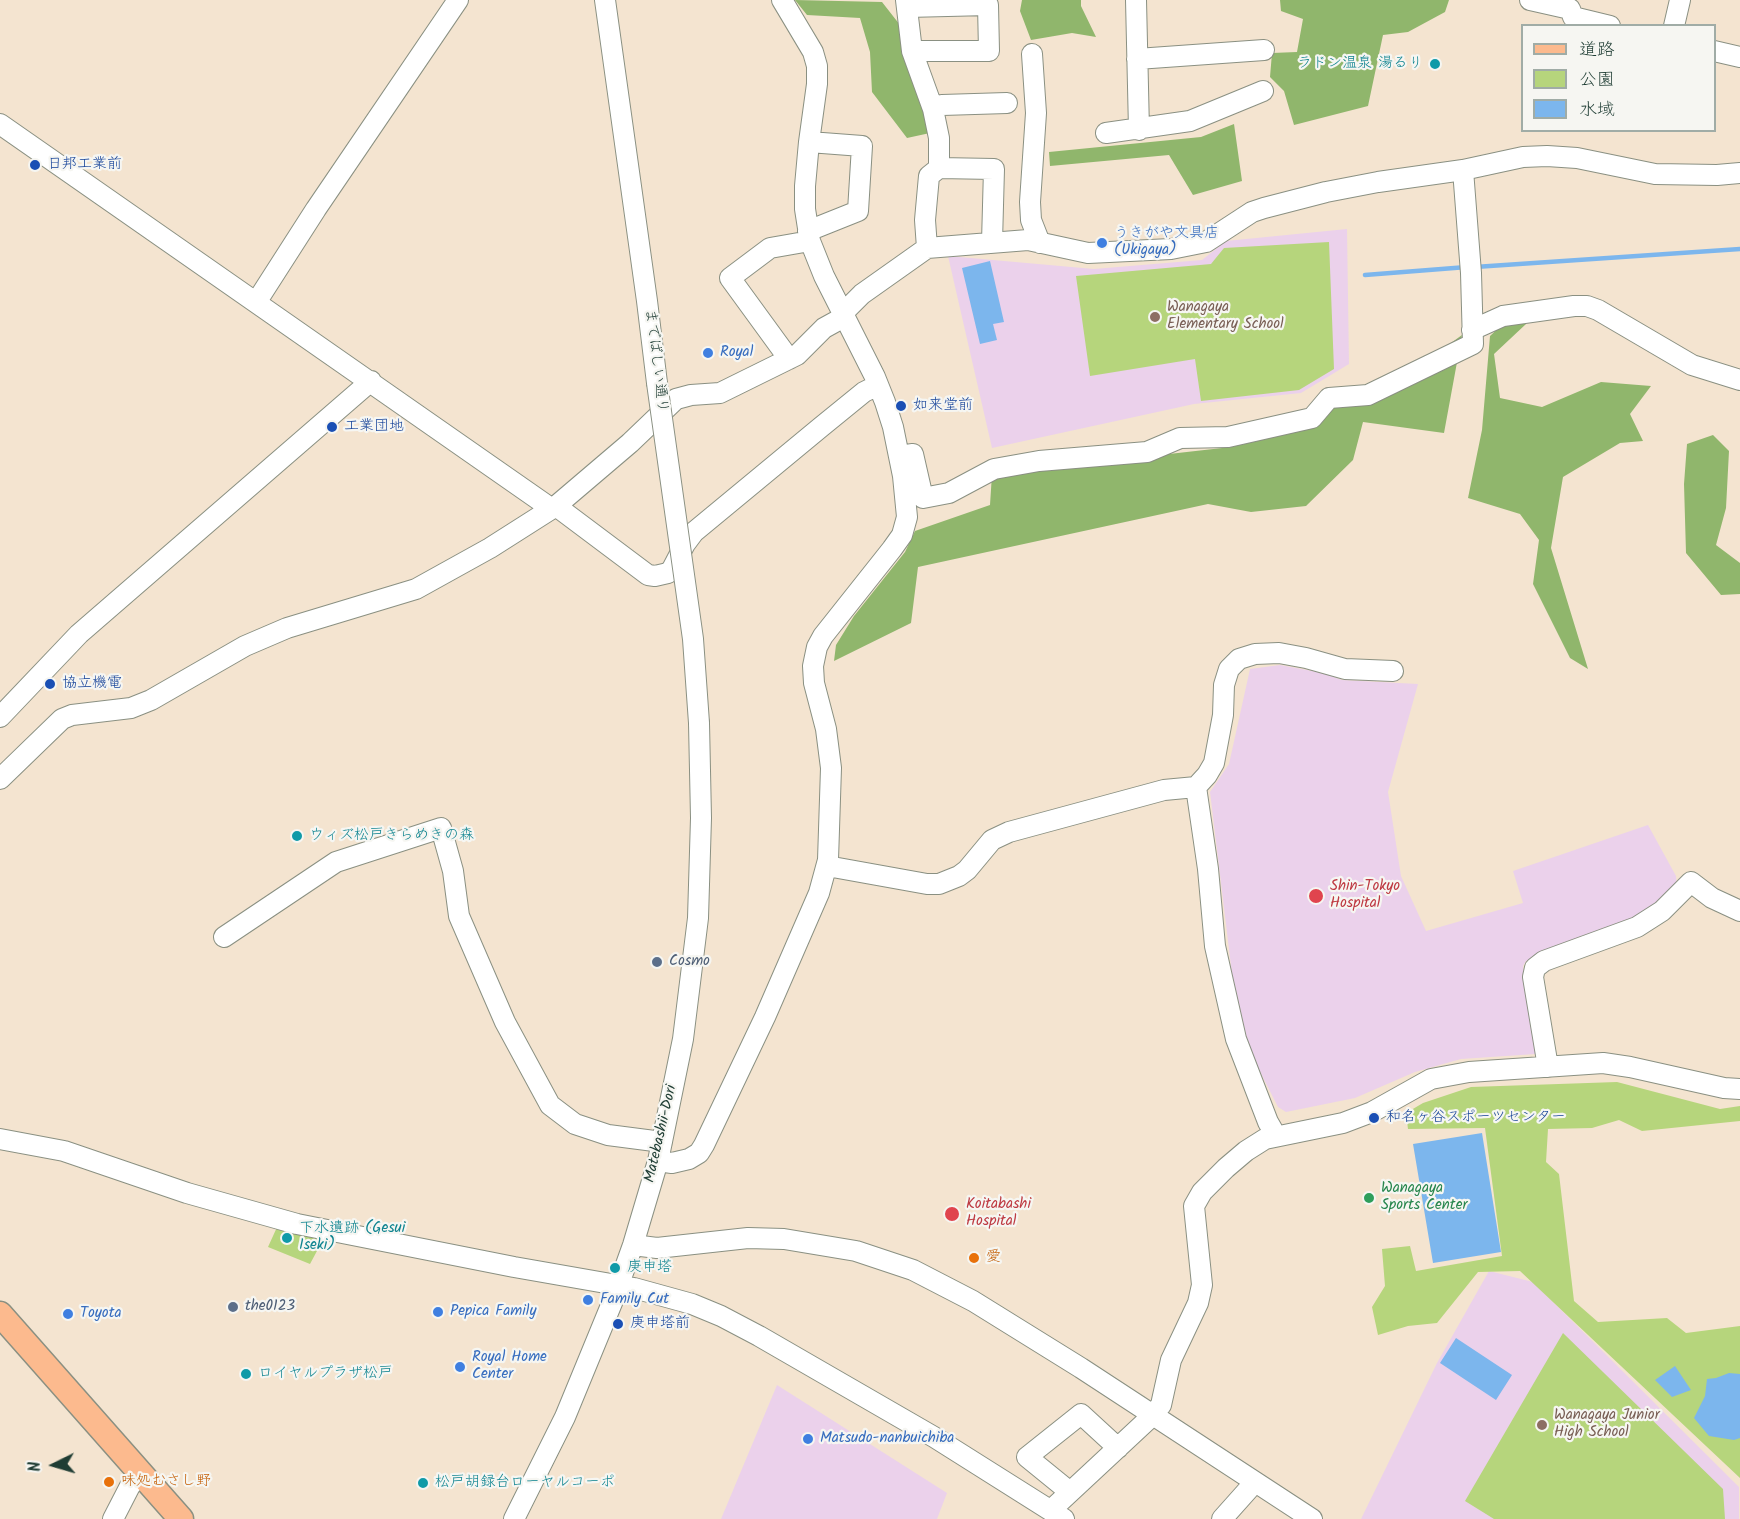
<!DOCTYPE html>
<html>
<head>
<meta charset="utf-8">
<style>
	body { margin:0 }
	#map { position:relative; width:1740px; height:1519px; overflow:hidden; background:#f4e4d0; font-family:Kalam,"Klee One",sans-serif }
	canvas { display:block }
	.legend { position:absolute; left:1521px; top:24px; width:195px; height:108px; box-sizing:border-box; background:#f6f6f2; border:2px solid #a0aca6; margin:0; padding:8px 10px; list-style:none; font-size:18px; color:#1f3d34 }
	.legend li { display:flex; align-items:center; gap:12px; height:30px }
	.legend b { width:30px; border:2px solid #a0aca6 }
	.north { position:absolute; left:24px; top:1435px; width:60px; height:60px; -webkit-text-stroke:4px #f6f6f2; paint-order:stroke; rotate:265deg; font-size:16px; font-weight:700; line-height:24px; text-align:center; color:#1f3d34 }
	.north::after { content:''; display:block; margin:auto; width:21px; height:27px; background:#1f3d34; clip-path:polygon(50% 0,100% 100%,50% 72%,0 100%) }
</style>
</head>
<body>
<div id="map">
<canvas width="1740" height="1519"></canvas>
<ul class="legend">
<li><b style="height:8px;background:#fcba8e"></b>道路</li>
<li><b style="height:16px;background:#b6d57c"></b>公園</li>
<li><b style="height:16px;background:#7cb6ed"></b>水域</li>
</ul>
<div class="north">N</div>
</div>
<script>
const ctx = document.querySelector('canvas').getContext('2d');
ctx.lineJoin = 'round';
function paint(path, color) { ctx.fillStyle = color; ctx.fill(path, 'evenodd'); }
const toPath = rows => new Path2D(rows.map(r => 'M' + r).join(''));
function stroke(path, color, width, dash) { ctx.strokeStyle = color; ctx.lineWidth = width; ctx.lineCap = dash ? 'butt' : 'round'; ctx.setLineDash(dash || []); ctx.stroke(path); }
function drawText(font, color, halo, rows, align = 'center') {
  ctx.font = font + ' Kalam,"Klee One",sans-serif'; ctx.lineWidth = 4.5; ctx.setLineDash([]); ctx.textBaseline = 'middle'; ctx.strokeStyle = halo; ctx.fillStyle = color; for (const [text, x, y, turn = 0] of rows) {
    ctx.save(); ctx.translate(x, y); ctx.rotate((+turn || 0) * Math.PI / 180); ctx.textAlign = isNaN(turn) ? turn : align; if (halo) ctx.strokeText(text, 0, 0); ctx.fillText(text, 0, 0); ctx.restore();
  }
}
const built = toPath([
	[1347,229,1349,364,1301,393,1194,404,992,448,948,256,1094,269,1202,260,1226,241],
	[1280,665,1323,673,1342,680,1418,684,1388,792,1401,876,1426,931,1523,903,1513,871,1648,825,1676,876,1677,888,1632,925,1526,961,1523,966,1538,1051,1536,1054,1461,1059,1415,1072,1355,1098,1286,1112,1278,1107,1250,1052,1232,974,1210,792,1229,764,1250,669],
	[1489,1271,1533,1282,1739,1487,1739,1519,1361,1519,1437,1363],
	[777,1385,947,1493,937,1519,721,1519]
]);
const green = toPath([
	[1329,242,1334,369,1299,390,1201,401,1195,359,1090,376,1076,276,1211,264,1224,248],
	[1617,1082,1720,1109,1740,1106,1740,1121,1642,1131,1619,1120,1592,1128,1548,1129,1546,1162,1559,1174,1574,1301,1598,1322,1667,1318,1686,1333,1740,1326,1740,1478,1520,1271,1478,1272,1437,1323,1408,1326,1378,1335,1372,1307,1385,1286,1382,1249,1410,1246,1416,1271,1502,1256,1485,1128,1408,1129,1406,1113,1423,1103,1471,1087],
	[278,1225,325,1236,310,1264,268,1247],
	[1563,1333,1723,1489,1725,1519,1494,1519,1465,1501]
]);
const forest = toPath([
	[795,0,882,2,900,25,925,108,930,133,907,138,872,92,870,52,860,18,807,15],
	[1022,0,1081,0,1081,6,1096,37,1072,33,1031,40,1020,11],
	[1280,0,1449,0,1445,12,1408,32,1383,35,1368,106,1294,125,1284,91,1270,77,1272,53,1297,52,1303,19,1281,11],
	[1234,124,1242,181,1193,195,1169,155,1050,166,1049,152,1201,137],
	[1506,321,1526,324,1494,354,1500,398,1542,407,1601,382,1651,386,1630,414,1643,441,1620,443,1563,477,1551,548,1588,669,1570,658,1533,584,1539,540,1520,514,1468,498,1482,430,1490,336],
	[1462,335,1444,433,1363,422,1353,460,1306,506,1251,512,1208,504,918,567,911,623,834,661,836,645,854,616,905,552,915,531,990,505,992,474,1231,447,1314,428,1341,398,1372,400],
	[1713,435,1729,451,1726,508,1716,545,1740,563,1740,594,1721,595,1686,553,1684,484,1687,444]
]);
const water = toPath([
	[990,261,1004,322,993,324,997,340,980,344,962,268],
	[1482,1133,1501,1252,1433,1263,1413,1144],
	[1456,1338,1512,1375,1496,1400,1440,1363],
	[1675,1366,1691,1390,1672,1397,1655,1380],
	[1729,1373,1740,1374,1740,1438,1734,1440,1709,1436,1694,1418,1705,1396,1707,1379,1716,1378]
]);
const stream = toPath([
	[1475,267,1740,249],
	[1365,275,1467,267]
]);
const minor = toPath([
	[605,0,647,301,657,383],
	[906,0,912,51,933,109,939,138,939,168,929,176,925,220,927,248],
	[1136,0,1139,130],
	[1530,0,1570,9,1573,17,1610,26],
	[907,7,988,5,989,51,912,51],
	[1674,26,1680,0],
	[1714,51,1740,57],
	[1032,54,1036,113,1030,202,1031,220,1040,243],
	[1137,59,1264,50],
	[933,109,942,105,1007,103],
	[0,124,552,509],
	[1106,133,1190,121,1263,91],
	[939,168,994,169,992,242],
	[808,231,858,211,862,146,809,142],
	[257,301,316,209,458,0],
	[842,314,862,294,927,248,1028,240,1088,253,1171,249,1206,242,1252,212,1264,208,1326,192,1378,182,1463,170,1523,157,1547,156,1577,158,1655,174,1717,175,1740,173],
	[1472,330,1503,316,1574,306,1587,306,1598,310,1692,365,1740,380],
	[789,359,730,278,770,248,810,241],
	[899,456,913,454,923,498,949,493,994,469,1039,461,1147,452,1180,438,1228,437,1312,418,1329,398,1368,395,1473,344,1471,273,1463,170],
	[556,506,630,443,676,399,691,395,720,393,797,355,824,328,844,317],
	[0,717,79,634,371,381],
	[0,779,62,719,72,715,131,708,151,700,245,646,287,628,416,589,490,548,556,506,648,575,655,576,668,573,672,569,685,544,694,532,821,427,864,392,878,385],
	[1196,787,1207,775,1214,763,1223,715,1224,685,1229,669,1239,659,1255,654,1279,653,1306,658,1345,669,1393,671],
	[827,866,927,884,939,884,959,876,967,870,992,840,1009,832,1164,790,1196,787,1208,869,1215,946,1236,1039,1268,1122,1276,1136],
	[224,937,336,862,441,828,453,871,459,916,505,1022,550,1105,575,1124,608,1135,662,1142],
	[1548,1067,1533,977,1535,968,1544,961,1637,927,1662,911,1691,882,1712,898,1740,911],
	[0,1139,64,1151,187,1193,297,1224,514,1267,634,1288,692,1304,721,1316,759,1336,934,1437,1064,1519],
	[658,1161,672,1163,689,1159,699,1153,704,1145,765,1017,819,893,828,860,831,768,826,729,814,683,813,666,817,647,823,636,892,549,902,535,907,517,903,476,893,427,885,402,875,377,824,276,810,241,805,209,805,186,809,142,817,84,817,66,813,52,782,0],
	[633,1245,657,1248,748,1238,784,1239,856,1251,913,1270,973,1301,1081,1368,1312,1519],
	[1070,1492,1027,1457,1081,1414,1118,1448],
	[1051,1510,1153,1415,1161,1405,1171,1360,1198,1303,1202,1285,1194,1206,1202,1192,1226,1168,1246,1151,1265,1139,1343,1123,1372,1112,1431,1079,1469,1072,1603,1063,1630,1067,1724,1088,1740,1089],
	[113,1519,130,1486,141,1473],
	[514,1519,565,1417,614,1298,633,1245,658,1161,683,1039,698,918,701,818,699,723],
	[1222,1519,1255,1482]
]);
const major = toPath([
	[0,1314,181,1519]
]);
const minorBridge = toPath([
	[657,383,693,639,699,723]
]);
const markers = [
	[1435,64,6,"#0f9aa8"],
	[35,165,6,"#1a4fb4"],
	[1102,243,6,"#3f7fe0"],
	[1155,317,6,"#8d6e63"],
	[708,353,6,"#3f7fe0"],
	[901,406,6,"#1a4fb4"],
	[332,427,6,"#1a4fb4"],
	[50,684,6,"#1a4fb4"],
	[297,836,6,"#0f9aa8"],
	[1316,896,8,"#e0444e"],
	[657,962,6,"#5c6f8a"],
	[1374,1118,6,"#1a4fb4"],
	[1369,1198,6,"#2e9e5b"],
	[952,1214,8,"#e0444e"],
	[287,1238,6,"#0f9aa8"],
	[974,1258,6,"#e8710a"],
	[615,1268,6,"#0f9aa8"],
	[588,1300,6,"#3f7fe0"],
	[233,1307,6,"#5c6f8a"],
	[438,1312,6,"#3f7fe0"],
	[68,1314,6,"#3f7fe0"],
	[618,1324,6,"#1a4fb4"],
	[460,1367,6,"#3f7fe0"],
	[246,1374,6,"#0f9aa8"],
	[1542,1425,6,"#8d6e63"],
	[808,1439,6,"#3f7fe0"],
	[109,1482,6,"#e8710a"],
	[423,1483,6,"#0f9aa8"]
];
const cultureNames = [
	["ラドン温泉 湯るり",1423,64,"right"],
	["ウィズ松戸きらめきの森",309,836],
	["下水遺跡 (Gesui",299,1229],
	["Iseki)",299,1246],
	["庚申塔",627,1268],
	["ロイヤルプラザ松戸",258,1374],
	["松戸胡録台ローヤルコーポ",435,1483]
];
const transitNames = [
	["日邦工業前",47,165],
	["如来堂前",913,406],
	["工業団地",344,427],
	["協立機電",62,684],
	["和名ヶ谷スポーツセンター",1386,1118],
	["庚申塔前",630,1324]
];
const shopNames = [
	["うきがや文具店",1114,234],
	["(Ukigaya)",1114,251],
	["Royal",720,353],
	["Family Cut",600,1300],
	["Pepica Family",450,1312],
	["Toyota",80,1314],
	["Royal Home",472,1358],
	["Center",472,1375],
	["Matsudo-nanbuichiba",820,1439]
];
const educationNames = [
	["Wanagaya",1167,308],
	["Elementary School",1167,325],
	["Wanagaya Junior",1554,1416],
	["High School",1554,1433]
];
const streetNames = [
	["までばしい通り",655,361,83],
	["Matebashii-Dori",662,1134,-77]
];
const healthNames = [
	["Shin-Tokyo",1330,887],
	["Hospital",1330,904],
	["Koitabashi",966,1205],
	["Hospital",966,1222]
];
const serviceNames = [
	["Cosmo",669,962],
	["the0123",245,1307]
];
const leisureNames = [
	["Wanagaya",1381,1189],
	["Sports Center",1381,1206]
];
const foodNames = [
	["愛",986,1258],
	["味処むさし野",121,1482]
];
paint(built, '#ebd1eb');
paint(green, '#b6d57c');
paint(forest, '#90b66c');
paint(water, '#7cb6ed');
stroke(stream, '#7cb6ed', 4.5);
stroke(minor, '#8a9082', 22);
stroke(major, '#8a9082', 27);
stroke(minor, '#fff', 20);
stroke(major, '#fcba8e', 24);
stroke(minorBridge, '#8a9082', 22, []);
stroke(minorBridge, '#fff', 20);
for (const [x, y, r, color] of markers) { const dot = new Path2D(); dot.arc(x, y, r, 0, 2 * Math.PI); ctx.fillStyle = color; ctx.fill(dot); stroke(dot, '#f6f6f2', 2); }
drawText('15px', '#0d838f', '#f6f6f2', cultureNames, 'left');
drawText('15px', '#164399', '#f6f6f2', transitNames, 'left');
drawText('15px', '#366cbe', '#f6f6f2', shopNames, 'left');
drawText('15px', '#785e54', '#f6f6f2', educationNames, 'left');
drawText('15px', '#1f3d34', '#f6f6f2', streetNames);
drawText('15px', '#be3a42', '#f6f6f2', healthNames, 'left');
drawText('15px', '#4e5e75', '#f6f6f2', serviceNames, 'left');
drawText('15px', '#27864d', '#f6f6f2', leisureNames, 'left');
drawText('15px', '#c56008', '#f6f6f2', foodNames, 'left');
</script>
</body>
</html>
